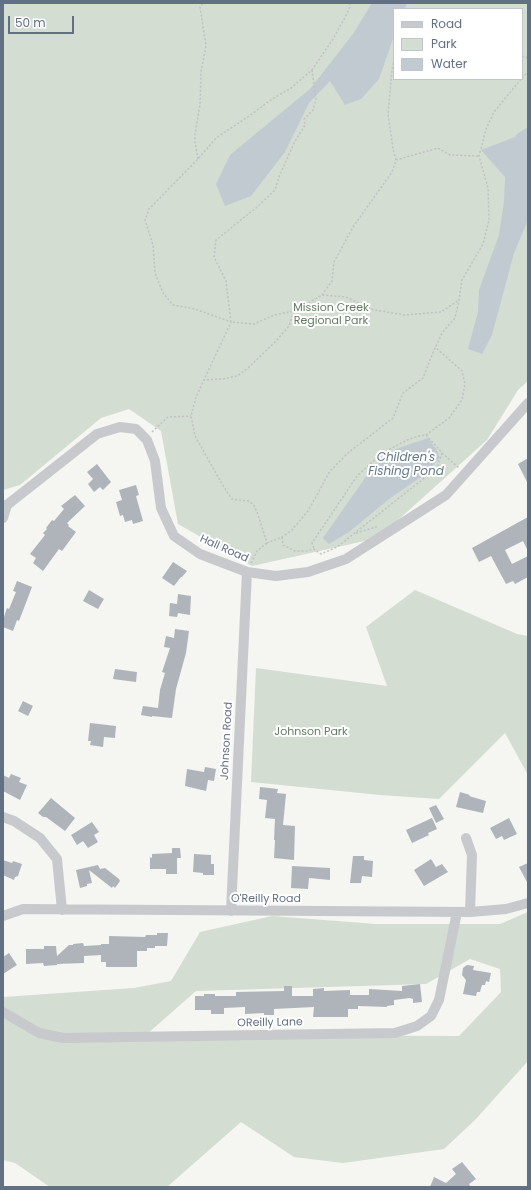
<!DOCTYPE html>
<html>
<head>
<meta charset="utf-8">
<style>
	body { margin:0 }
	#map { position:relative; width:531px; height:1190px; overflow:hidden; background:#f5f5f1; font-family:Poppins,sans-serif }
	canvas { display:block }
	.frame { position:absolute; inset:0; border:4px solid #627084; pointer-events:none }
	.legend { position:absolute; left:393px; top:8px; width:130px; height:72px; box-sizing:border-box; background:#fff; border:1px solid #c0c6ce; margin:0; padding:5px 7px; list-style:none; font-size:12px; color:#627084 }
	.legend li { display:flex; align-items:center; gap:8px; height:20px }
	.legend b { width:20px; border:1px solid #c0c6ce }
	.scale { position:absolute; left:8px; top:16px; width:66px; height:18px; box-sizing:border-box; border:2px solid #627084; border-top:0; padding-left:5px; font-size:12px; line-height:14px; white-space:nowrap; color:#627084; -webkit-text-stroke:3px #fff; paint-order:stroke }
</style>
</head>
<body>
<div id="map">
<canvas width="531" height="1190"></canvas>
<div class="frame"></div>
<ul class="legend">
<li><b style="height:5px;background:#c7c9cd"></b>Road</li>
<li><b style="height:11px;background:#d4ddd1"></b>Park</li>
<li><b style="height:11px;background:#c2cad1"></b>Water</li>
</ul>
<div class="scale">50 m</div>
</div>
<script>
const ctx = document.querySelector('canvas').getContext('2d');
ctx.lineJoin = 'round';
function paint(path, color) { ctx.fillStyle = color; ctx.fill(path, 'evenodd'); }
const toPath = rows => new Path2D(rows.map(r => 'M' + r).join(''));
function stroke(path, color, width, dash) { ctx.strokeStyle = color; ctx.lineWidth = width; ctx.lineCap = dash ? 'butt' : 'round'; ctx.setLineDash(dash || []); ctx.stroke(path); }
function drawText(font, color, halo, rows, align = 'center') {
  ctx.font = font + ' Poppins,sans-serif'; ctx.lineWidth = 4; ctx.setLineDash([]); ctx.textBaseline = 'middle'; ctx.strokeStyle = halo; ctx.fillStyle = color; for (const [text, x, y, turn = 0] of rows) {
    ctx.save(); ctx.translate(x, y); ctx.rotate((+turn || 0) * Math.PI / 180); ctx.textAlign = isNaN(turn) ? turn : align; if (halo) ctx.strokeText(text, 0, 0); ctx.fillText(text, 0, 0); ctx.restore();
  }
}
const green = toPath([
	[3,3,528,3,528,381,518,390,487,440,378,538,252,566,178,524,161,431,129,409,101,418,20,485,3,490],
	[394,9,522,9,522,79,394,79],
	[415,590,517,634,528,636,528,775,505,733,439,799,380,795,251,782,256,668,387,686,366,627],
	[528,912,528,1061,475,1120,444,1149,343,1163,294,1157,241,1122,167,1187,50,1187,15,1163,3,1160,3,997,134,988,171,981,200,932,272,916,376,924,500,924],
	[470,959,500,969,501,992,459,1036,146,1035,196,991,426,984]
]);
const water = toPath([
	[372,3,407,3,405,9,394,9,394,36,379,79,361,99,345,105,330,81,309,103,285,152,251,196,225,206,216,184,230,155,310,89,353,34],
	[528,127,528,220,514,253,492,335,482,354,468,349,478,312,479,290,499,235,504,201,505,177,481,150,515,137,517,134],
	[428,438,436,449,440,458,421,477,389,499,349,532,329,544,323,538,370,471,396,449]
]);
const building = toPath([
	[528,458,528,484,518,464],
	[97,464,111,482,103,490,100,487,94,492,88,484,93,479,87,472],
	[136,485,139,495,136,496,143,521,133,524,132,520,125,522,123,515,120,516,116,502,122,500,119,490],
	[75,495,85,506,67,523,69,525,68,526,76,532,62,551,59,549,43,571,33,563,36,558,30,554,45,535,43,533,47,529,46,528,52,520,54,521,64,509,61,506],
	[528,517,528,551,523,541,505,550,512,564,528,556,528,577,515,584,513,581,506,584,491,556,479,562,472,548],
	[173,562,187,571,182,577,181,577,174,586,162,578],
	[17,581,32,587,19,621,17,620,13,631,3,627,3,620,7,608,9,609,16,592,13,591],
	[89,590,104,599,98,609,83,601],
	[178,594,191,596,190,615,178,613,177,617,169,616,170,603,177,604],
	[175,629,189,631,186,653,176,689,172,718,152,716,152,717,141,715,143,706,158,708,160,690,165,673,162,672,170,648,164,647,166,636,174,638],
	[115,669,137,672,136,682,113,679],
	[23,701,33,706,28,716,18,711],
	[90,723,116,726,115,738,104,737,103,747,90,745,91,741,88,741],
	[205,767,216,769,214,781,208,780,206,791,185,786,187,769,204,772],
	[11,774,21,778,19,782,27,785,20,800,3,791,3,775,9,778],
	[260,787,278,789,277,793,286,794,283,825,295,826,294,860,274,858,275,840,274,840,275,819,265,818,267,800,259,799],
	[460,792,470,795,469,796,486,801,483,813,456,807],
	[51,798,75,818,65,831,46,817,43,817,38,813],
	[436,805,444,819,436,823,429,808],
	[432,818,437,829,428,833,429,835,412,843,406,830],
	[509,818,517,834,504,840,502,836,496,839,490,828],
	[92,822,99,832,94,835,98,842,88,848,83,841,77,845,71,835],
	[172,848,180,848,181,858,177,858,177,874,166,874,166,869,150,869,150,857,152,858,152,854,172,853],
	[194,854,211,855,211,864,214,864,214,875,203,875,203,873,193,872],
	[353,856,364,856,364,860,373,861,372,877,362,876,361,883,350,883],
	[431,859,436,867,442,864,448,872,424,886,414,870],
	[3,860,12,863,13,861,22,864,18,876,15,877,14,880,3,875],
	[528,863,528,884,519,867],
	[98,865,100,869,105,868,119,879,120,881,115,888,113,886,112,888,89,870,92,883,87,884,87,886,80,888,76,870],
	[292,866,330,868,330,880,309,878,308,889,291,888],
	[157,933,168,933,167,946,155,946,155,948,147,948,147,951,137,951,137,967,106,967,106,962,101,962,101,955,84,956,84,963,57,964,57,965,44,966,43,963,26,964,26,949,44,949,44,946,56,946,57,956,69,945,73,945,73,944,83,943,84,946,101,945,101,944,109,944,109,936,145,937,146,935,157,935],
	[9,953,17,965,3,974,3,957],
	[467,965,474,966,473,970,491,973,489,982,486,981,485,985,482,985,480,992,477,992,476,996,463,994,466,980,462,975,463,968],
	[420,984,422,1002,413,1003,413,999,410,998,394,1000,394,1005,387,1006,387,1007,358,1006,358,1009,348,1009,348,1017,313,1017,314,1007,274,1009,274,1015,264,1015,264,1013,245,1014,245,1007,224,1008,224,1014,211,1014,211,1010,195,1010,195,996,204,996,204,994,215,994,215,996,236,996,236,992,284,991,284,986,292,986,292,996,313,996,313,989,324,988,324,991,350,990,350,995,369,995,369,989,402,991,402,986],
	[462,1162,476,1179,469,1184,471,1187,430,1187,434,1177,446,1183,456,1174,452,1169]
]);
const path = toPath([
	[350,3,349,10,333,39,312,70,291,88,269,101,252,114,216,138,198,159,149,209,145,220,153,245,155,273,163,293,173,305,195,309,231,322,196,397,191,416,195,436,222,484,232,499,248,501,253,504,257,512,267,543,282,537,292,530,308,511,330,471,349,452,393,418,403,393,423,378,432,355,442,333,455,318,459,300,462,280,483,244,489,220,488,188,479,156,486,129,494,112,521,79],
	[522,56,528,58],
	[394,59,392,70,388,114,393,149,396,160],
	[312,70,316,100,313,110,304,119,305,125,294,143,279,177,275,190,256,208,216,240,214,257,226,281,231,322,254,324,274,315,294,311,322,295,346,297,374,310,405,315,441,312,459,300],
	[522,78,528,72],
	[198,159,195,142,195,134,200,105,201,72,206,46,200,7,203,3],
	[322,295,332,281,334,262,353,227,392,172,396,160,438,148,450,155,479,156],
	[203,380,222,379,237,376,247,369,276,341,289,326,294,311],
	[152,432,168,417,191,416],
	[426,435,449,418,462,400,465,384,462,371,435,347],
	[442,453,459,468],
	[356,533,379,526],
	[282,537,283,545,295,551,306,551,314,549,321,554,337,547,437,468,442,453,435,445,426,435,419,436,407,440,381,454,357,476,312,543,314,549],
	[251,563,257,551,267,543]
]);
const minor = toPath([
	[3,505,7,505,97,434,120,427,136,429,147,440,155,461,161,508,174,536,200,554,247,572,276,576,308,572,346,559,446,495,528,403],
	[3,518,7,505],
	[3,817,14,821,40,838,57,859,62,910],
	[466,838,472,855,470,912],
	[231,911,247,572],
	[3,916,23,909,470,912,506,909,528,903],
	[3,1012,39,1033,63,1038,395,1033,417,1026,431,1016,439,1000,457,912]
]);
const parkNames = [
	["Mission Creek",331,308],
	["Regional Park",331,321],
	["Johnson Park",311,732]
];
const streetNames = [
	["Hall Road",224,549,24],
	["Johnson Road",227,741,-87],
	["O'Reilly Road",266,899],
	["OReilly Lane",270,1023,-1]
];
const waterNames = [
	["Children's",406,458],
	["Fishing Pond",406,472]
];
paint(green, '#d4ddd1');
paint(water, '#c2cad1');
paint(building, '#afb4bb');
stroke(path, '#c0c1c3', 1.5, [2, 2]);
stroke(minor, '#c7c9cd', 10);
drawText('11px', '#637b61', '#fff', parkNames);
drawText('11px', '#627084', '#fff', streetNames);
drawText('italic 12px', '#627989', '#fff', waterNames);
</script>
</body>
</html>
